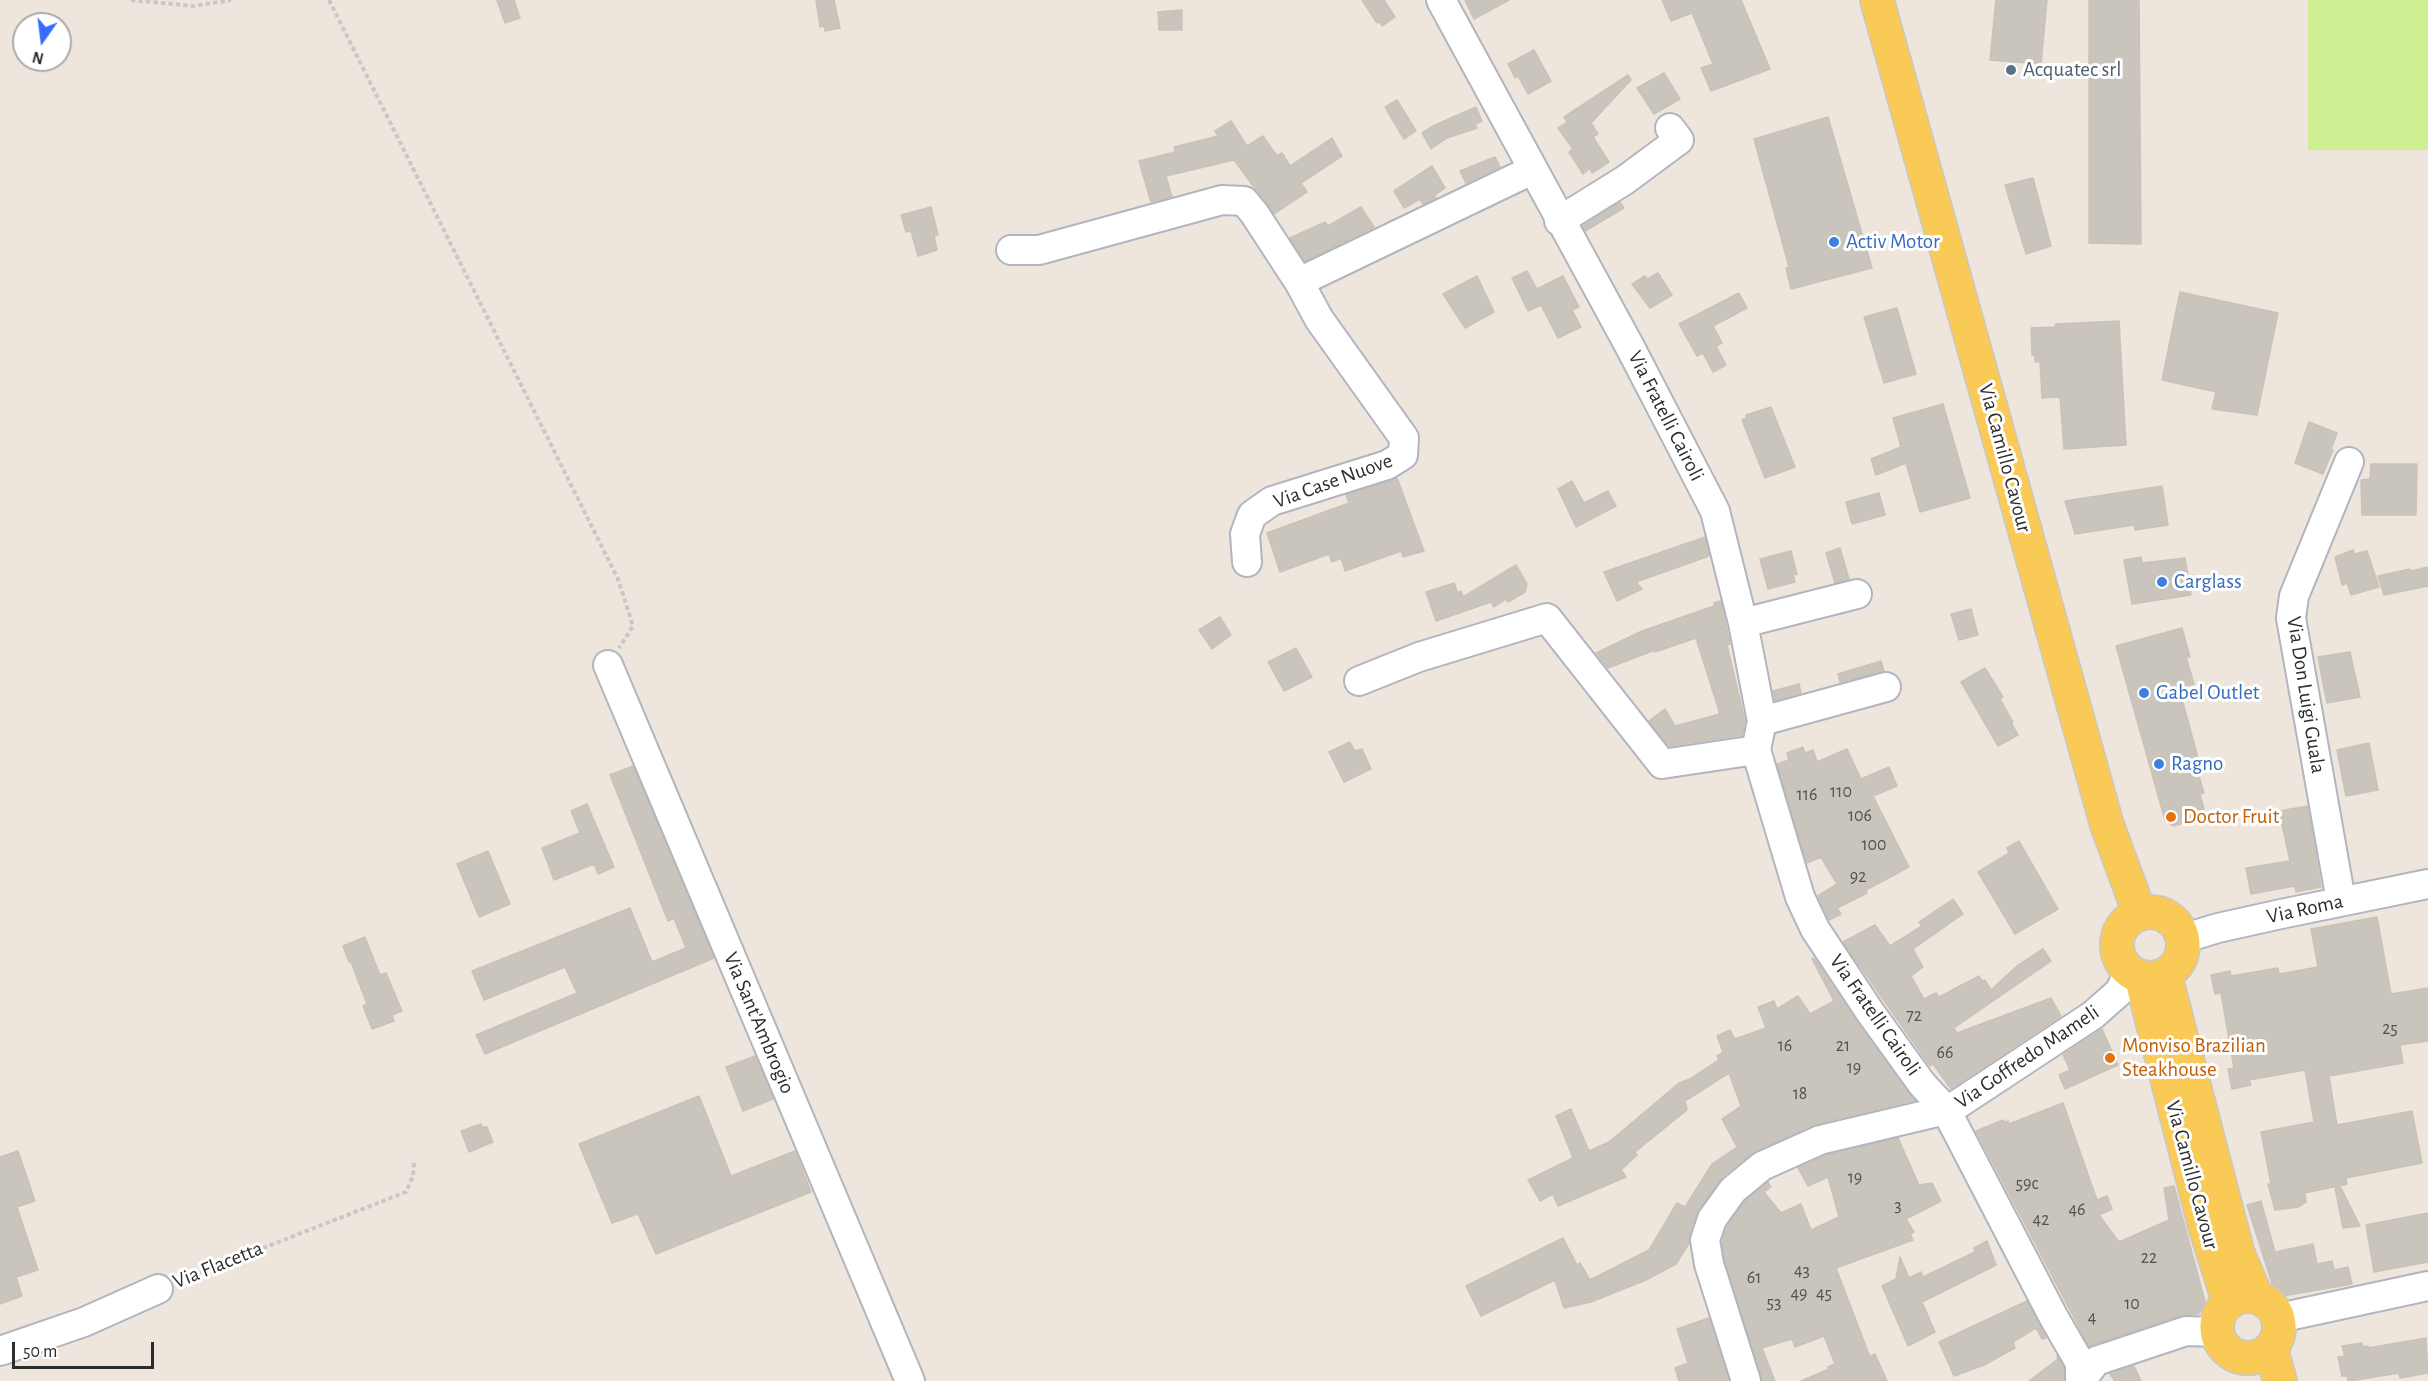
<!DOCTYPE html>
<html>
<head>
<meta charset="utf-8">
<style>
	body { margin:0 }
	#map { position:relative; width:2428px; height:1381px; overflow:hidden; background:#eee6dd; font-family:"Alegreya Sans",sans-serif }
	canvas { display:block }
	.north { position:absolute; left:12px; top:12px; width:60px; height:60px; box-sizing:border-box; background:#fff; border:2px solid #ababab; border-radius:50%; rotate:194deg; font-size:16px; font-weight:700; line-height:24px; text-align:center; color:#2c2c2c }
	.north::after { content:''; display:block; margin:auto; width:21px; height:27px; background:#3a6bff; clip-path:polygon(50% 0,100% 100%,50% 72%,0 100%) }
	.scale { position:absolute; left:12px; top:1342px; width:142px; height:27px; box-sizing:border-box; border:3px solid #2c2c2c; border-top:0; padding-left:8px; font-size:18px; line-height:21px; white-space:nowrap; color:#2c2c2c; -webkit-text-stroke:4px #fff; paint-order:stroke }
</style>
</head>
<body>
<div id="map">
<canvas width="2428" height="1381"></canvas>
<div class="north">N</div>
<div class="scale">50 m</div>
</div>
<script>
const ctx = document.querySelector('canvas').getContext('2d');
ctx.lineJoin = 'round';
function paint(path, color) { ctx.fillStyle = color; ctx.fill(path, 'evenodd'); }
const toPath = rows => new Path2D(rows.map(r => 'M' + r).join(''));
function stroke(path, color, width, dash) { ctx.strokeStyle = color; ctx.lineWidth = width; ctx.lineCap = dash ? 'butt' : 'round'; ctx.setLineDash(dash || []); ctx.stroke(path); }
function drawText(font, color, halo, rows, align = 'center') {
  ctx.font = font + ' "Alegreya Sans",sans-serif'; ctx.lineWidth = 6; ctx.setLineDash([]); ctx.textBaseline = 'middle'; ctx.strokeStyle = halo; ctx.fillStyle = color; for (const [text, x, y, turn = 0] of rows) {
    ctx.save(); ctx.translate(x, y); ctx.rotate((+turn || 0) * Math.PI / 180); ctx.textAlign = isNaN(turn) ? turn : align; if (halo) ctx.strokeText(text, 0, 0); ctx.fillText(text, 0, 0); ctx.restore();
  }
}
const pitch = toPath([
	[2308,0,2428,0,2428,150,2308,150]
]);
const building = toPath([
	[497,0,514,0,520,18,505,23,497,0],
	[816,0,834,0,840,28,825,31,824,26,820,27,816,0],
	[1362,0,1384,0,1395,17,1382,26,1380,22,1377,23,1362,0],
	[1465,0,1509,0,1474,19,1465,0],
	[1662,0,1741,0,1770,69,1711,91,1701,68,1713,64,1692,13,1671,21,1662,0],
	[1996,0,2047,0,2041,64,1990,60,1996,0],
	[2089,0,2139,0,2141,244,2089,243,2089,0],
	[1182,10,1182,30,1159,30,1158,12,1182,10],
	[1534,50,1551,81,1528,94,1518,76,1515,78,1508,64,1534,50],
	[1664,73,1680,99,1654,114,1637,88,1664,73],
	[1628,75,1631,80,1591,123,1598,134,1593,137,1609,162,1592,173,1590,168,1583,174,1569,152,1573,149,1558,128,1567,122,1564,117,1628,75],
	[1397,100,1416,131,1404,139,1385,107,1397,100],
	[1476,107,1482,121,1475,124,1477,128,1447,138,1431,149,1422,133,1435,125,1476,107],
	[1828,117,1872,268,1791,289,1786,268,1789,267,1754,139,1828,117],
	[1231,121,1247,146,1263,136,1277,156,1282,153,1290,166,1332,138,1342,156,1301,183,1307,192,1274,214,1234,160,1166,176,1172,197,1151,202,1139,161,1175,152,1174,147,1218,136,1215,131,1231,121],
	[1495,157,1500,167,1466,183,1460,171,1495,157],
	[1432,166,1445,188,1435,195,1436,198,1423,204,1420,199,1404,208,1394,191,1432,166],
	[2033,178,2051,246,2026,254,2005,185,2033,178],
	[1620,202,1624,208,1585,231,1583,226,1620,202],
	[931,207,938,235,934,235,937,250,918,256,911,231,906,232,901,215,931,207],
	[1361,207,1374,227,1305,261,1290,238,1325,222,1328,226,1361,207],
	[1527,271,1537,289,1563,276,1579,307,1572,310,1581,327,1558,338,1541,305,1528,311,1512,278,1527,271],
	[1658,273,1672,295,1650,308,1632,284,1645,276,1647,279,1658,273],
	[1477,276,1494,312,1465,328,1443,294,1477,276],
	[2180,292,2278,313,2257,415,2212,409,2216,392,2162,380,2180,292],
	[1739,293,1747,308,1713,326,1722,343,1716,346,1726,365,1713,372,1703,353,1697,356,1679,324,1739,293],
	[1897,308,1916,374,1884,383,1864,317,1897,308],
	[2119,321,2126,445,2064,449,2060,397,2042,398,2040,361,2035,362,2035,356,2032,355,2031,328,2055,327,2056,324,2119,321],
	[1943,404,1970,498,1920,512,1906,463,1876,475,1871,459,1901,447,1893,418,1943,404],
	[1771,407,1795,467,1765,478,1742,420,1747,418,1746,415,1771,407],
	[2309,422,2337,433,2331,449,2333,450,2323,474,2295,463,2309,422],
	[2371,464,2417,464,2416,515,2362,515,2361,480,2370,479,2371,464],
	[1397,478,1424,551,1403,557,1401,551,1345,571,1341,558,1332,562,1329,554,1280,572,1267,533,1349,503,1346,495,1397,478],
	[1572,481,1584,503,1608,491,1616,506,1576,527,1558,489,1572,481],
	[2162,486,2168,525,2135,530,2134,525,2075,534,2065,501,2162,486],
	[1879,493,1885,515,1852,524,1846,502,1879,493],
	[1705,537,1709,556,1636,582,1642,589,1617,601,1604,572,1705,537],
	[1840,548,1849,579,1835,583,1826,553,1840,548],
	[2353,550,2355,554,2367,551,2379,587,2351,595,2347,583,2342,585,2335,557,2353,550],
	[1791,551,1797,574,1793,575,1795,582,1768,589,1760,559,1791,551],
	[2141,557,2142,563,2185,558,2191,595,2132,604,2124,560,2141,557],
	[1516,565,1527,584,1525,592,1508,602,1506,599,1494,607,1491,602,1436,621,1426,592,1454,583,1458,593,1461,591,1463,597,1516,565],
	[2428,567,2428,586,2384,595,2378,576,2410,569,2411,571,2428,567],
	[1721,601,1730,644,1727,645,1745,721,1742,735,1669,746,1649,721,1665,709,1675,726,1720,714,1696,638,1655,652,1655,650,1608,668,1596,653,1642,631,1714,606,1714,603,1721,601],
	[1971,609,1978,635,1959,640,1951,614,1971,609],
	[1220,617,1231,635,1212,649,1199,630,1220,617],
	[2182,628,2190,657,2186,657,2194,684,2179,688,2201,769,2197,769,2204,793,2200,794,2206,817,2173,826,2165,820,2116,646,2182,628],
	[1296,648,1312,677,1284,691,1268,662,1296,648],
	[2350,652,2360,697,2327,703,2318,657,2350,652],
	[1881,661,1884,671,1840,682,1838,674,1881,661],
	[1985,668,2003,697,2000,699,2013,722,2011,723,2018,735,1998,746,1961,682,1985,668],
	[1799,684,1801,693,1775,700,1773,691,1799,684],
	[1350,742,1355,751,1362,749,1371,769,1344,782,1329,752,1350,742],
	[2369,743,2378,790,2346,796,2337,750,2369,743],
	[1803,747,1805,753,1813,750,1817,762,1847,749,1861,779,1889,767,1897,786,1873,796,1909,867,1866,890,1867,893,1837,908,1841,914,1829,920,1818,896,1837,884,1821,857,1807,863,1777,764,1789,760,1787,753,1803,747],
	[633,766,714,958,485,1054,476,1035,577,993,565,967,484,1000,472,971,630,908,652,962,686,948,674,918,668,921,610,775,633,766],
	[587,804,614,867,598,874,594,864,554,880,542,848,580,833,571,811,587,804],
	[2308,806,2321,887,2296,892,2295,886,2251,894,2246,868,2290,861,2279,811,2308,806],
	[2019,841,2058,909,2015,934,1978,872,2009,853,2007,848,2019,841],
	[488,851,510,904,479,917,457,864,488,851],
	[1953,899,1963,914,1913,949,1923,967,1911,976,1924,999,1936,993,1939,997,1979,976,1982,981,1985,980,1991,990,2017,966,2043,949,2051,961,1954,1028,1957,1033,2051,998,2061,1016,1951,1089,1933,1064,1930,1066,1843,942,1875,925,1890,946,1922,926,1919,922,1953,899],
	[2377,917,2391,994,2428,988,2428,1041,2400,1045,2403,1063,2329,1076,2337,1125,2412,1111,2422,1163,2346,1178,2347,1184,2340,1186,2360,1226,2343,1228,2335,1187,2338,1186,2305,1193,2306,1202,2299,1207,2275,1210,2268,1184,2271,1184,2261,1132,2314,1122,2305,1070,2249,1080,2251,1085,2232,1089,2228,1069,2234,1068,2221,993,2215,994,2211,975,2230,971,2231,976,2278,968,2279,974,2318,967,2311,929,2377,917],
	[365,937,380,975,386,973,402,1011,392,1015,394,1021,372,1029,363,1006,367,1004,351,962,349,962,343,946,365,937],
	[1814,958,1856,1021,1915,1100,1816,1124,1752,1153,1722,1177,1699,1209,1689,1243,1676,1264,1646,1280,1591,1302,1564,1308,1555,1280,1481,1316,1466,1286,1563,1238,1577,1265,1580,1263,1590,1280,1649,1250,1677,1203,1685,1207,1712,1164,1737,1147,1722,1119,1741,1106,1729,1073,1685,1101,1687,1110,1635,1152,1637,1155,1621,1170,1626,1177,1558,1206,1553,1194,1540,1201,1528,1180,1573,1158,1556,1116,1571,1109,1589,1151,1609,1142,1679,1083,1690,1079,1719,1060,1717,1056,1723,1052,1717,1036,1730,1030,1735,1039,1766,1028,1758,1007,1774,1001,1777,1009,1798,996,1810,1014,1834,1001,1812,959,1814,958],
	[2102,1029,2118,1065,2065,1089,2059,1075,2070,1070,2063,1055,2102,1029],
	[755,1056,773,1099,743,1111,726,1067,755,1056],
	[699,1096,731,1176,795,1151,811,1192,656,1254,638,1214,612,1223,579,1144,699,1096],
	[2063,1103,2097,1200,2107,1196,2112,1209,2099,1215,2119,1242,2169,1220,2164,1188,2174,1186,2206,1305,2198,1314,2181,1315,2089,1346,1976,1131,2003,1120,2005,1122,2008,1121,2009,1124,2063,1103],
	[481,1124,482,1127,487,1127,493,1142,469,1152,461,1131,481,1124],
	[1898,1138,1919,1185,1932,1183,1941,1201,1906,1219,1914,1232,1910,1234,1913,1240,1836,1268,1870,1357,1875,1354,1887,1381,1801,1381,1829,1369,1828,1367,1835,1364,1824,1336,1795,1347,1792,1339,1762,1348,1775,1381,1762,1381,1725,1260,1722,1241,1727,1227,1745,1201,1768,1182,1771,1187,1764,1192,1781,1213,1801,1204,1811,1230,1839,1217,1828,1177,1808,1186,1798,1168,1825,1156,1898,1138],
	[18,1151,35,1201,17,1207,38,1270,16,1277,22,1296,0,1304,0,1157,18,1151],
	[2261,1201,2275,1252,2313,1244,2317,1264,2332,1261,2334,1270,2348,1267,2352,1284,2283,1296,2275,1293,2247,1205,2261,1201],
	[2428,1213,2428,1262,2374,1272,2366,1225,2428,1213],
	[1987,1241,1996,1265,1922,1302,1935,1332,1908,1346,1882,1286,1896,1279,1900,1257,1909,1278,1921,1272,1923,1277,1975,1252,1974,1248,1987,1241],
	[2027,1301,2046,1338,2042,1339,2036,1328,2013,1342,2015,1348,1984,1365,1954,1376,1939,1342,2027,1301],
	[1709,1318,1729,1381,1679,1381,1675,1368,1688,1363,1677,1329,1709,1318],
	[2426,1338,2428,1373,2400,1378,2399,1373,2350,1381,2348,1381,2347,1376,2342,1376,2338,1357,2345,1356,2342,1346,2362,1343,2363,1347,2368,1346,2368,1348,2426,1338],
	[2057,1356,2064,1367,2064,1381,2029,1381,2058,1359,2057,1356],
	[2134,1366,2141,1381,2115,1381,2110,1374,2134,1366]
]);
const path = toPath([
	[131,0,193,6,231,0],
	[329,0,618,579,633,626,619,648],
	[179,1281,406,1192,413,1176,414,1160]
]);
const minor = toPath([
	[1441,0,1630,347,1715,511,1743,623,1762,721,1756,750,1800,897,1815,929,1870,1012,1922,1084,1946,1110,2053,1316,2080,1363,2080,1381],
	[1559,221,1625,180,1679,140,1670,128],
	[1011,250,1039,250,1222,200,1244,201,1254,213,1299,282,1319,319,1404,438,1403,455,1387,465,1272,501,1252,515,1245,534,1247,562],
	[1299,282,1532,170],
	[1743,623,1857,594],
	[608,665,910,1381],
	[1359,681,1419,657,1547,618,1662,764,1756,750],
	[1762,721,1886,687],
	[2341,901,2291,618,2294,596,2349,462],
	[2182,939,2218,928,2281,914,2428,884],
	[2279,1318,2428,1286],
	[0,1351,84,1322,158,1289],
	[1746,1381,1709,1264,1705,1240,1712,1219,1733,1190,1762,1166,1820,1140,1946,1110,1958,1104,2093,1015,2119,992,2130,971],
	[2081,1381,2096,1361,2186,1331,2217,1332]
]);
const major = toPath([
	[1877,0,2107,825,2140,914],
	'2117 945a33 33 0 1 1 66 0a33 33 0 1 1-66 0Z',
	[2165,975,2238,1254,2256,1296],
	[2141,977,2205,1226,2229,1302],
	'2217 1327a31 31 0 1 1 62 0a31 31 0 1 1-62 0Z',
	[2271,1349,2280,1381]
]);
const markers = [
	[2011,70,6,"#5c6f8a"],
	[1834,242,6,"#3f7fe0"],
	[2162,582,6,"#3f7fe0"],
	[2144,693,6,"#3f7fe0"],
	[2159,764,6,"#3f7fe0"],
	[2171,817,6,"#e8710a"],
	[2110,1058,6,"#e8710a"]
];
const numberNames = [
	["110",1841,792],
	["116",1807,795],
	["106",1860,816],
	["100",1874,845],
	["92",1858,877],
	["72",1914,1016],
	["25",2390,1029],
	["16",1785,1046],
	["21",1843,1046],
	["66",1945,1053],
	["19",1854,1068],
	["18",1800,1094],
	["19",1855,1178],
	["59c",2027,1184],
	["3",1898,1206],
	["46",2077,1210],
	["42",2041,1220],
	["22",2149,1258],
	["43",1802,1271],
	["61",1754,1278],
	["49",1799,1294],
	["45",1824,1294],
	["53",1774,1303],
	["10",2132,1304],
	["4",2092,1318]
];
const serviceNames = [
	["Acquatec srl",2023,70]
];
const shopNames = [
	["Activ Motor",1846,242],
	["Carglass",2174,582],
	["Gabel Outlet",2156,693],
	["Ragno",2171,764]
];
const streetNames = [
	["Via Fratelli Cairoli",1666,416,63],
	["Via Camillo Cavour",2005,458,75],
	["Via Case Nuove",1333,481,-20],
	["Via Don Luigi Guala",2306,695,81],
	["Via Roma",2305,909,-12],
	["Via Fratelli Cairoli",1875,1015,55],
	["Via Sant'Ambrogio",759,1023,67],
	["Via Goffredo Mameli",2027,1057,-34],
	["Via Camillo Cavour",2192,1175,75],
	["Via Flacetta",218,1265,-22]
];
const foodNames = [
	["Doctor Fruit",2183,817],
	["Monviso Brazilian",2122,1046],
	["Steakhouse",2122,1070]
];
paint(pitch, '#cef092');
paint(building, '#c9c4bc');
stroke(building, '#cac2b7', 1.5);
stroke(minor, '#b1b5c0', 32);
stroke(major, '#c8c8c8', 36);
stroke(path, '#c8c8c8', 4, [4.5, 3]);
stroke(minor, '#fff', 28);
stroke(major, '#faca57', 33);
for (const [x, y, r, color] of markers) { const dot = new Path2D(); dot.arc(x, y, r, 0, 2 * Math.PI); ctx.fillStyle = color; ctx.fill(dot); stroke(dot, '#fff', 2); }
drawText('18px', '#535250', null, numberNames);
drawText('21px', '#4e5e75', '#fff', serviceNames, 'left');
drawText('21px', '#366cbe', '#fff', shopNames, 'left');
drawText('21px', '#2c2c2c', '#fff', streetNames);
drawText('21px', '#c56008', '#fff', foodNames, 'left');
</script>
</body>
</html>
